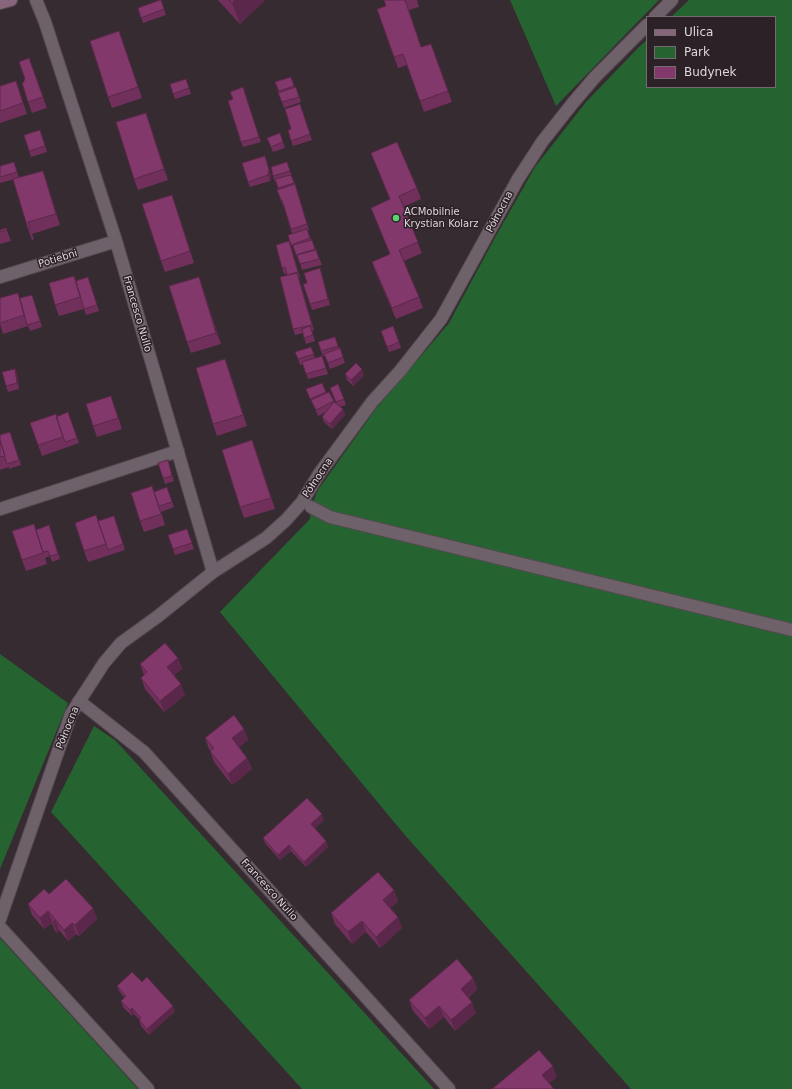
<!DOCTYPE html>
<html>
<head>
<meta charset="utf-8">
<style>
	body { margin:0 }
	#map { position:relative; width:792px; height:1089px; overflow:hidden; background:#372b32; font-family:"DejaVu Sans",sans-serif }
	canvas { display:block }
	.legend { position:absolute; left:646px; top:16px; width:130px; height:72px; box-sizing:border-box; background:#2d2128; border:1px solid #746a70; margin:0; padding:5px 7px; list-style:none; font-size:12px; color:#dfd7dc }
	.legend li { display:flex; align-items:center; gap:8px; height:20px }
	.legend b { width:20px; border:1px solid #746a70 }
</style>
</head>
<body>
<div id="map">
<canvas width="792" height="1089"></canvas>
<ul class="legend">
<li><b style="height:5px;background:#87667b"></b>Ulica</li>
<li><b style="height:11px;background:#256431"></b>Park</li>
<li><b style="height:11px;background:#82386a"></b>Budynek</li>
</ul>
</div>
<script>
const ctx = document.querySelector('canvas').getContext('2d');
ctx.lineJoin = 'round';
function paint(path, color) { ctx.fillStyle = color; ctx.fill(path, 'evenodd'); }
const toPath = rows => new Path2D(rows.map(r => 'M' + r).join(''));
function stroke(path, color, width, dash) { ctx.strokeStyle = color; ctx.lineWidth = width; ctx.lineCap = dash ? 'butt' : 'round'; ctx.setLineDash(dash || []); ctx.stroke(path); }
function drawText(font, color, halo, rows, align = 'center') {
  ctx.font = font + ' "DejaVu Sans",sans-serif'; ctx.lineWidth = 3; ctx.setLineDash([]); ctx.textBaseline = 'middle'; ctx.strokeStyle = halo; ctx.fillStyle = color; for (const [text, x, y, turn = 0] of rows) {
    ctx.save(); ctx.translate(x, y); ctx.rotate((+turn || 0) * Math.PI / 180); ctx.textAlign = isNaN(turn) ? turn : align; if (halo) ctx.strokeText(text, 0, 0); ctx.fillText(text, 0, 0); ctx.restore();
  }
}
const green = toPath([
	[510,0,659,0,556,106],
	[689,0,792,0,792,1089,631,1089,404,834,220,612,310,519,311,507,318,490,375,410,449,323,497,234,535,167,586,102,639,47,647,40,647,87,775,87,775,17,671,17],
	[0,654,68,703,0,869],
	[94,726,115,740,434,1089,302,1089,51,812],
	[0,938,138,1089,0,1089]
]);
const lane = toPath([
	[311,507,330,517,792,630],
	[79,701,144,752,449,1089],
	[0,927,148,1089]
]);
const street = toPath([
	[36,0,45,22,116,241,213,572],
	[655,17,672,0],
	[0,277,116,241],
	[0,509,178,451],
	[0,919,71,714,104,663,121,643,157,617,213,572,266,538,286,520,302,502,319,474,372,402,400,371,441,319,518,179,542,142,572,104,595,77,647,25]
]);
const secondary = toPath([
	[0,3,11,0]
]);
const wall = toPath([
	[161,0,166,15,143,23,138,8],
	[218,0,265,0,240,24],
	[384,0,417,0,419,7,409,10,421,47,431,44,452,102,424,112,407,65,398,68,394,57,386,6],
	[119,31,142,98,112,108,108,97],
	[29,58,47,108,32,113,28,102,24,82],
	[291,77,295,88,296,87,301,102,284,108,275,82],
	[186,79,191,94,175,99,170,84],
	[16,81,27,114,0,123,0,86],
	[245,93,261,142,243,147,241,142,233,99],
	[302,110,312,140,293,146,288,130,291,129],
	[146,113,168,180,138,190,134,179],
	[280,133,285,148,273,152,267,138],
	[42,136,47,152,31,157,29,151],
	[371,153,417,188,421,199,403,207,422,253,404,261,419,297,423,308,396,319,376,273,372,262,390,254,371,208,390,200],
	[267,162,271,176,270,181,250,187,248,182],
	[0,166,16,168,19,178,0,183],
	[289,168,297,190,309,230,307,230,316,250,322,265,302,270,299,260,298,260,295,250,294,250,288,235,292,234,284,206,283,206,277,190,278,189,276,181,275,182,273,176],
	[43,171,47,182,60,225,32,234,34,239,32,240,28,229,13,179],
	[176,206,194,263,165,272,161,261],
	[6,228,11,241,0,244,0,229,0,230],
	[289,241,300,277,299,278,314,330,312,331,315,341,306,344,303,333,295,335,293,329,287,276,286,273,284,274,282,268],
	[322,274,330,305,312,310,303,284,307,283],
	[88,277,99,311,86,315,84,309,59,316,55,305],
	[199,277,221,344,191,353,187,342],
	[0,298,20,298,34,300,42,327,30,331,28,326,3,334,0,324],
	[393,326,401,348,389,352,381,331],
	[335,337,339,349,340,348,345,363,330,369,325,356,323,356,321,351],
	[311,347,315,358,324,362,328,374,308,379,303,364,300,365,298,359],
	[15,369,17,374,19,389,8,392,6,386],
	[229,370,247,426,217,436,213,424],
	[345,374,364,375,353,386,347,380],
	[322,383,326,393,329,392,334,402,336,403,330,388,344,399,346,405,340,407,343,409,345,415,332,429,324,422,322,417,326,412,318,416,306,389],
	[115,407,122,429,97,437,93,426],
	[68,412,79,443,42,456,38,445,56,417],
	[10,432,21,465,9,469,9,467,0,470,0,435],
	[256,451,275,509,244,518,240,507],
	[168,460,174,481,165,484,163,478],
	[167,487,174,507,161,512,165,525,144,532,140,521,154,492],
	[114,516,125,550,88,562,84,551,98,521],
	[49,525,60,559,52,562,50,556,45,558,47,564,26,571,22,560,36,530],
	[187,529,194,549,175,555,168,535],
	[178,658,182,669,174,675,185,695,164,712,145,689,141,678,144,675,140,664],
	[244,729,248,740,239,747,247,758,252,769,232,785,214,762,210,751,211,751,209,749,205,738],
	[324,820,315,828,326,841,328,847,306,867,291,851,280,860,265,843,263,838],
	[394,890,398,902,390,908,398,917,402,928,380,948,366,932,352,944,335,924,331,913],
	[49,894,93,908,97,919,79,936,76,934,68,941,59,930,57,933,55,931,52,923,44,929,32,915,28,904],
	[473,978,477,989,468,998,476,1013,455,1031,444,1017,429,1029,413,1011,409,1000],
	[142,982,175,1011,149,1035,141,1026,139,1020,139,1019,134,1014,132,1016,123,1007,121,1001,125,998,119,991,117,986]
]);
const shadedWall = toPath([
	[235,0,265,0,240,24,232,3],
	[16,81,20,92,27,114,23,103],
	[146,113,150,124,168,180,164,169],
	[265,156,271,176,270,181,268,175],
	[43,171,47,182,60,225,56,214],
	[172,195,176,206,194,263,190,251],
	[320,268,322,274,330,305,328,299],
	[297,273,299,279,314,330,312,325],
	[199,277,203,288,221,344,216,333],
	[225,359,229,370,247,426,243,415],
	[15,369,17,374,19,389,17,383],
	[362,369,364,375,353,386,351,380],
	[343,409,345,415,332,429,330,424],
	[252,440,256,451,275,509,271,498],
	[178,658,182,669,171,678,167,667],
	[181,684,185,695,164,712,160,701],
	[244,729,248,740,236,750,232,738],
	[247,758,252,769,232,785,228,774],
	[322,814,324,820,313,830,311,824],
	[326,841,328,847,306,867,304,862],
	[289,845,291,851,280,860,278,855],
	[394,890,398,902,387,911,383,900],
	[93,908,97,919,79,936,75,925],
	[48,911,52,923,44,929,40,918],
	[398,917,402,928,380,948,376,937],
	[55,919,59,930,57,933,53,922],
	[362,921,366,932,352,944,348,932],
	[72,923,76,934,68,941,64,930],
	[473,978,477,989,465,1000,461,989],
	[472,1002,476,1013,455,1031,451,1020],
	[173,1006,175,1011,149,1035,147,1029],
	[439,1006,444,1017,429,1029,425,1018],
	[132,1008,134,1014,132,1016,130,1010],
	[553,1066,557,1077,546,1086,542,1075]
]);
const building = toPath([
	[160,0,161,0,164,9,141,18,138,8,160,0],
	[229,0,235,0,232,3,229,0],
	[384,0,405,0,421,47,431,44,448,91,420,101,403,54,394,57,377,9,386,6,384,0],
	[119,31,138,87,108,97,90,41,119,31],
	[29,58,43,97,28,102,22,83,24,82,24,79,25,79,19,62,29,58],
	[291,77,294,86,279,91,275,82,291,77],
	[186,79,189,88,173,94,170,84,186,79],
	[16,81,23,103,0,111,0,86,16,81],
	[243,87,259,137,241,142,228,101,233,99,230,92,243,87],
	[296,87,299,97,282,102,278,93,296,87],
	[300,104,310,134,291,141,288,130,291,129,285,109,300,104],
	[146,113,164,169,134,179,116,122,146,113],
	[40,130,45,146,29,151,24,135,40,130],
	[280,133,283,142,271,147,267,138,280,133],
	[397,142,417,188,399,196,418,242,399,250,419,297,392,308,372,262,390,254,371,208,390,199,371,153,397,142],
	[265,156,269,170,268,175,248,182,242,163,265,156],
	[14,162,17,172,0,177,0,166,14,162],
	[287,162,290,171,273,176,271,167,287,162],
	[43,171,56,214,28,222,30,228,28,229,13,179,43,171],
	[291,175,294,183,278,188,275,179,291,175],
	[295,184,307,224,291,229,282,200,281,200,277,190,295,184],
	[172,195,190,251,161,261,142,204,172,195],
	[6,228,7,230,0,232,0,230,6,228],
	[307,229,310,238,291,245,288,235,307,229],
	[312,240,315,249,296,255,293,245,312,240],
	[289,241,298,272,287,275,285,267,282,268,276,245,289,241],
	[316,250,319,259,300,264,297,255,316,250],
	[320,268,328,299,310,304,303,284,307,283,304,273,320,268],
	[297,273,312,325,293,329,280,277,297,273],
	[74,276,80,297,55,305,49,283,74,276],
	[88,277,97,305,84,309,76,281,88,277],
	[199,277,216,333,187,342,169,286,199,277],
	[18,293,24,315,0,323,0,298,18,293],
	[32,295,40,321,27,325,20,298,32,295],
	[310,326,313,335,304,338,302,329,310,326],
	[393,326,399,342,387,347,381,331,393,326],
	[335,337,338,346,321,351,318,342,335,337],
	[311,347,314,354,298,359,295,352,311,347],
	[340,348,343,357,328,363,324,354,340,348],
	[322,356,326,368,306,374,302,362,322,356],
	[225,359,243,415,213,424,196,368,225,359],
	[356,363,362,369,351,380,345,374,356,363],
	[15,369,17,383,6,386,2,372,15,369],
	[322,383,326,392,310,399,306,389,322,383],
	[338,384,344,399,336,402,330,388,338,384],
	[329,392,334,401,316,410,311,400,329,392],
	[111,396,118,418,93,426,86,404,111,396],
	[334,402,343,409,330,424,322,417,334,402],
	[68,412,77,438,65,442,56,417,68,412],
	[56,414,63,437,38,445,30,423,56,414],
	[10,432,19,460,7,464,0,440,0,435,10,432],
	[252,440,271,498,240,507,222,450,252,440],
	[0,441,5,456,0,457,0,441],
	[168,460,172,476,163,478,158,463,168,460],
	[152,486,161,514,140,521,131,493,152,486],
	[167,487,172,502,159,506,154,492,167,487],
	[96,515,106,544,84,551,75,523,96,515],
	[114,516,123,544,108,550,98,521,114,516],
	[34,524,43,553,22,560,12,531,34,524],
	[49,525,58,554,50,556,48,551,43,552,36,530,49,525],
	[187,529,192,543,173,549,168,535,187,529],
	[165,643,178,658,167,667,181,684,160,701,141,678,147,672,140,664,165,643],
	[234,715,244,729,232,738,247,758,228,774,210,751,214,748,205,738,234,715],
	[307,798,322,814,311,824,326,841,304,862,289,845,278,855,263,838,307,798],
	[378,872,394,890,383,900,398,917,376,937,362,921,348,932,331,913,378,872],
	[66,879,93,908,75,925,72,923,64,930,55,919,53,922,51,920,54,918,48,911,40,918,28,904,44,889,49,894,66,879],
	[457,959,473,978,461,989,472,1002,451,1020,439,1006,425,1018,409,1000,457,959],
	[132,972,142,982,147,977,173,1006,147,1029,139,1020,141,1018,132,1008,130,1010,121,1001,126,996,117,986,132,972],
	[539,1050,553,1066,542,1075,554,1089,492,1089,539,1050]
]);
const markers = [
	[396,218,4,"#58d570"]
];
const poiNames = [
	["ACMobilnie",404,212],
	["Krystian Kolarz",404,224]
];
const streetNames = [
	["Północna",500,212,-62],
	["Potiebni",58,259,-17],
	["Francesco Nullo",137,314,74],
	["Północna",318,478,-56],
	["Północna",68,728,-68],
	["Francesco Nullo",269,890,48]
];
paint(green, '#256431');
stroke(lane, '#544a50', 14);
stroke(street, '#544a50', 14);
stroke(secondary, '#544a50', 14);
stroke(lane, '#6f616a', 12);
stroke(street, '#6f616a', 12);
stroke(secondary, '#87667b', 12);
paint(wall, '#70305b');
paint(shadedWall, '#5b274a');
paint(building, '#82386a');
stroke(building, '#5b274a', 1);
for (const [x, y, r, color] of markers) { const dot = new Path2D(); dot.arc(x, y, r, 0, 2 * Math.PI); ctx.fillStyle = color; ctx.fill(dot); stroke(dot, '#2d2128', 1.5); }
drawText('10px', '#dfd7dc', '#2d2128', poiNames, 'left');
drawText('10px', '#dfd7dc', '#2d2128', streetNames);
</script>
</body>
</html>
